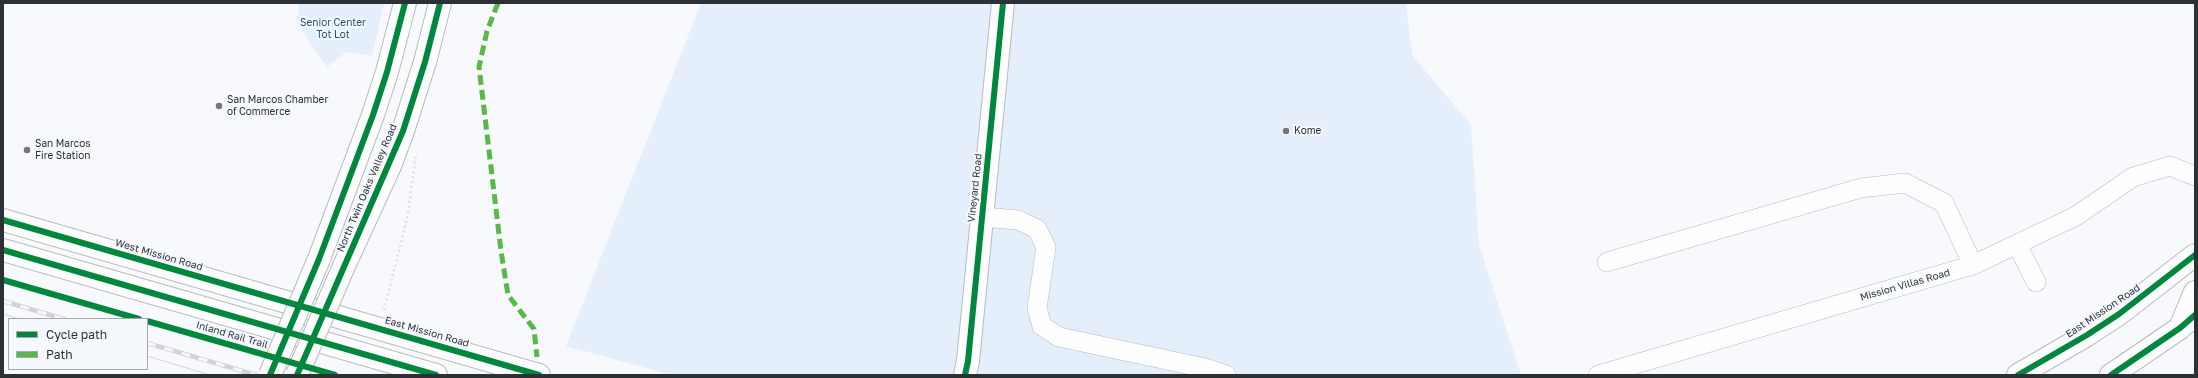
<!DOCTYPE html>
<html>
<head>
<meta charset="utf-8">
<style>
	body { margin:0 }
	#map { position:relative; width:2198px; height:378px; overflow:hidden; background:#f7f9fc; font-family:"Golos Text",sans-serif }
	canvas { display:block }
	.frame { position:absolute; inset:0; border:4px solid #2c3135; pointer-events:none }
	.legend { position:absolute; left:8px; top:318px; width:140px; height:52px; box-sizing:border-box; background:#f5f9fe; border:1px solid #a5a9ae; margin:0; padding:5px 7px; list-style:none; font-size:12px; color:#2c3135 }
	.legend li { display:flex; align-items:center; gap:8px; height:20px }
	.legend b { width:20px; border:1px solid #a5a9ae }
</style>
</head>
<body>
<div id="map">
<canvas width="2198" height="378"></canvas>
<div class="frame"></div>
<ul class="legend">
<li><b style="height:5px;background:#00873e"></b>Cycle path</li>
<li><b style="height:5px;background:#58b947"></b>Path</li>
</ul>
</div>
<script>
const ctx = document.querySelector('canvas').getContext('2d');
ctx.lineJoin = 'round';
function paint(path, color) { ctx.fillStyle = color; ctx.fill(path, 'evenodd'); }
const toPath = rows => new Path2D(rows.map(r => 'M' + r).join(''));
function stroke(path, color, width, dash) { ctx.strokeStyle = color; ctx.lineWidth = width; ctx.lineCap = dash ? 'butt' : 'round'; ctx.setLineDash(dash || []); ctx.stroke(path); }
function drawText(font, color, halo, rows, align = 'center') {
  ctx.font = font + ' "Golos Text",sans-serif'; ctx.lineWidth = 4; ctx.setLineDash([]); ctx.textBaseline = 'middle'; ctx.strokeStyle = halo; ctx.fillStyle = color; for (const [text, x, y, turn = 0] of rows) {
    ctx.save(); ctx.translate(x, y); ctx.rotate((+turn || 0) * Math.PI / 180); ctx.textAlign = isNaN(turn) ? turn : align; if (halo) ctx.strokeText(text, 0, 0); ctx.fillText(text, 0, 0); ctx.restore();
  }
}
const green = toPath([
	[299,3,384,3,372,56,346,52,327,67,297,24],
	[701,3,1406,3,1412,55,1471,125,1479,245,1521,375,671,375,566,346]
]);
const path = toPath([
	[384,310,407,219,416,155]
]);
const minor = toPath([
	[982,217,1018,220,1037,229,1046,247,1037,308,1042,326,1059,337,1205,368,1226,375],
	[2017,244,2036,282],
	[1607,262,1861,188,1905,183,1944,203,1973,265],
	[1598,375,1973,265,2076,216,2133,177,2170,166,2195,176]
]);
const major = toPath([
	[3,220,539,375],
	[3,250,436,375],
	[319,259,373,115,387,72,405,3],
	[344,266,390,166,403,131,425,62,440,3],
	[2180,328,2195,292],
	[965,375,968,361,1003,3],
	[2018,375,2087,335,2119,314,2195,255],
	[2111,375,2180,328,2195,315]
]);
const tram = toPath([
	[3,314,19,319],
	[147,356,210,375]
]);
const rail = toPath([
	[3,301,64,319],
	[147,343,256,375]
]);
const majorBridge = toPath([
	[270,375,319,259],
	[297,375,344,266]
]);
const quiet = toPath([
	[498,3,487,31,479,67,501,251,508,295,534,329,537,357]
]);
const cycleway = toPath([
	[3,220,539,375],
	[3,250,436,375],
	[3,280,139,319],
	[147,321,335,375],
	[270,375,319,259,373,115,387,72,405,3],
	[297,375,403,131,425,62,440,3],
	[965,375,968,361,1003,3],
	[2018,375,2087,335,2119,314,2195,255],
	[2111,375,2180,328,2195,315]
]);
const markers = [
	[219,106,4,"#73777b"],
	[1286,131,4,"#73777b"],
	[27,150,4,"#73777b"]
];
const parkNames = [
	["Senior Center",333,23],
	["Tot Lot",333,35]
];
const poiNames = [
	["San Marcos Chamber",227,100],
	["of Commerce",227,112],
	["Kome",1294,131],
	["San Marcos",35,144],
	["Fire Station",35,156]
];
const streetNames = [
	["North Twin Oaks Valley Road",367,188,-67],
	["Vineyard Road",975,188,-84],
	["West Mission Road",159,255,16],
	["Mission Villas Road",1905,285,-16],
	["East Mission Road",2103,311,-34],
	["East Mission Road",427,332,16],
	["Inland Rail Trail",232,335,16]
];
paint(green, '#e4effb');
stroke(minor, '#b8bbbe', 20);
stroke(major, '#b8bbbe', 24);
stroke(path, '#dee0e1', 2.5, [2, 3]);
stroke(minor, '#fefeff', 19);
stroke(major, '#fefeff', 22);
stroke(tram, '#d2d4d4', 1);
stroke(rail, '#d2d4d4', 4.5);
stroke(rail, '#f5f9fe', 3, [9]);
stroke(majorBridge, '#b8bbbe', 24, []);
stroke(majorBridge, '#fefeff', 22);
stroke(quiet, '#58b947', 5, [10, 5]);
stroke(cycleway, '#00873e', 6);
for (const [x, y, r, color] of markers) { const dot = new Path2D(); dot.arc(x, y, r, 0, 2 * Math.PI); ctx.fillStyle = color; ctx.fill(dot); stroke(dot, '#f5f9fe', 1.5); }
drawText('10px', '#274e73', '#f5f9fe', parkNames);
drawText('10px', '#2c3135', '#f5f9fe', poiNames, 'left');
drawText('10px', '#2c3135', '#f5f9fe', streetNames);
</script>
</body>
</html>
